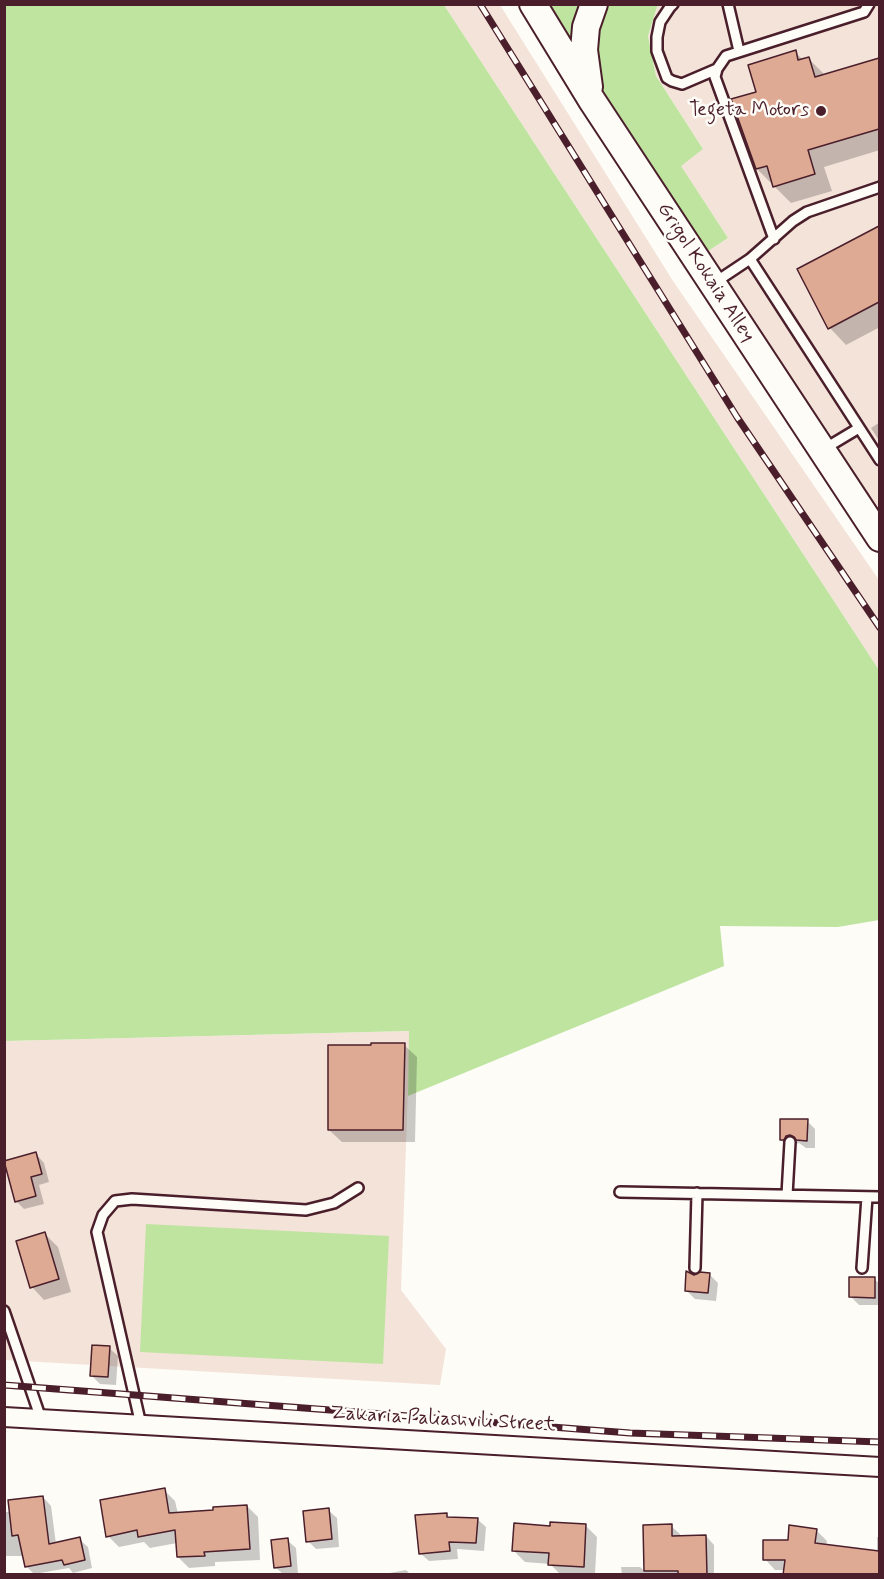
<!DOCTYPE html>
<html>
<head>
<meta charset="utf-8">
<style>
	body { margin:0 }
	#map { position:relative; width:884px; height:1579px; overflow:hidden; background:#fdfcf7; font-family:Mynerve,sans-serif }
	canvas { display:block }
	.frame { position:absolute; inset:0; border:6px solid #4a1f2b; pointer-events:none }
</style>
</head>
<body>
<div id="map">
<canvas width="884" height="1579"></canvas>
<div class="frame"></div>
</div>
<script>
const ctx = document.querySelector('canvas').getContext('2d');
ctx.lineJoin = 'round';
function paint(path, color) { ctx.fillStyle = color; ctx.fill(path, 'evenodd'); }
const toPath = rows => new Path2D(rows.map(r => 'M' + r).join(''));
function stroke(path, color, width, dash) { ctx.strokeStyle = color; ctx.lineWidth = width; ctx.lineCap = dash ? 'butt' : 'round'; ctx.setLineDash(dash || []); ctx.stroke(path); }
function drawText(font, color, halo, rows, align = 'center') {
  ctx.font = font + ' Mynerve,sans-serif'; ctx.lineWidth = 5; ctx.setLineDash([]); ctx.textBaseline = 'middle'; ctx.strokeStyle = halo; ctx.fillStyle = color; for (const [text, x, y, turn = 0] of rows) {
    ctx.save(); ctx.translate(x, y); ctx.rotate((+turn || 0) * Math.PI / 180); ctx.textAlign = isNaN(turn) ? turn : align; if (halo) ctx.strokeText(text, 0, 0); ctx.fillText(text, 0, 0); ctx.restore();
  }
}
const built = toPath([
	[444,5,500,5,673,281,879,580,879,670],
	[659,5,879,5,879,538,696,259,728,238,680,165,703,149,656,76,648,36,657,7],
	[410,1031,401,1290,446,1349,440,1385,5,1360,4,1041]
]);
const green = toPath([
	[4,5,444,5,879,670,879,920,838,927,720,926,724,966,408,1096,409,1031,5,1041],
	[547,5,579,5,575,14,571,40],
	[594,5,659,5,657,7,648,36,656,76,703,149,681,166,728,238,696,259,591,99],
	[146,1224,389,1236,383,1364,140,1352]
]);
const shadow = toPath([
	[795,52,803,60,808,58,825,75,880,59,880,150,824,167,832,191,791,203,757,169,757,93],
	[880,227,880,327,846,345,830,328,799,270],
	[880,422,880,442,871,428],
	[404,1045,417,1057,415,1142,342,1142,329,1130],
	[807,1121,815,1129,815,1148,806,1148,799,1143,795,1144,792,1148,789,1148,781,1140],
	[36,1154,44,1163,49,1182,39,1185,44,1204,24,1209,16,1201],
	[45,1234,58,1247,71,1292,44,1300,32,1287],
	[709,1274,718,1283,716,1301,695,1299,686,1290,694,1276],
	[874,1279,880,1284,880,1305,859,1305,851,1297],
	[109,1348,118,1356,116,1385,100,1384,91,1375],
	[164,1490,175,1501,178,1514,215,1512,247,1506,258,1517,260,1560,215,1562,215,1566,189,1568,178,1557,177,1543,150,1548,144,1542,119,1547,108,1536],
	[43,1497,51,1506,56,1544,79,1539,88,1547,92,1568,73,1573,69,1568,34,1574,26,1566,24,1556,4,1556,4,1512,11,1512],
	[328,1510,337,1518,339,1547,316,1549,308,1541],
	[446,1514,451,1519,477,1519,486,1527,484,1551,457,1549,458,1559,429,1561,420,1553],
	[585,1525,597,1537,595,1574,560,1574,550,1564,525,1562,513,1550,551,1527],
	[645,1526,671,1526,680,1534,680,1537,706,1536,714,1545,714,1574,622,1574,621,1567,640,1567,646,1572],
	[816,1530,827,1541,826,1546,877,1552,877,1537,880,1537,880,1574,785,1574,785,1570,775,1570,765,1559,789,1542],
	[287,1540,296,1548,298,1574,283,1574,275,1567],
	[406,1570,410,1574,384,1574]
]);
const building = toPath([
	[796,50,798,60,809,57,815,77,879,58,879,129,808,150,815,174,773,187,767,166,756,169,731,99,756,92,748,65,796,50],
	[879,226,879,302,828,329,797,269,879,226],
	[371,1043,405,1043,403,1130,328,1130,328,1045,371,1045,371,1043],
	[780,1119,808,1119,807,1141,796,1140,794,1137,790,1135,786,1136,784,1140,780,1140,780,1119],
	[36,1152,42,1174,31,1177,36,1196,15,1202,4,1161,36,1152],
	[45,1232,59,1279,30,1288,16,1241,45,1232],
	[686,1271,694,1275,700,1272,710,1273,708,1293,685,1291,686,1271],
	[849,1277,875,1277,875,1298,849,1297,849,1277],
	[92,1345,110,1346,108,1377,90,1376,92,1345],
	[165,1488,169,1513,213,1510,213,1507,247,1505,250,1549,204,1552,205,1556,177,1557,175,1530,138,1537,137,1530,106,1537,100,1500,165,1488],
	[43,1496,49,1544,80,1537,85,1560,64,1565,62,1560,25,1567,18,1535,12,1536,8,1500,43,1496],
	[329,1508,332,1539,306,1542,303,1511,329,1508],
	[447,1513,447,1517,478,1518,476,1543,449,1542,450,1551,419,1554,415,1515,447,1513],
	[550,1522,586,1524,584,1567,548,1565,549,1553,512,1551,514,1523,550,1526,550,1522],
	[672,1524,672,1536,706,1535,707,1575,678,1575,678,1571,644,1571,643,1525,672,1524],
	[789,1525,817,1529,815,1543,879,1551,879,1575,783,1575,785,1560,763,1560,763,1540,788,1540,789,1525],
	[288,1538,291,1566,274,1568,271,1540,288,1538]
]);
const lane = toPath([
	[673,4,670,7,660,22,657,37,657,51,667,78,672,81,682,84,717,69],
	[728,4,739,51],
	[774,239,715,77,717,69,726,56,864,12,869,4],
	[750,259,880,460],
	[714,283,750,259,793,221,807,212,880,187],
	[824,449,859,428],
	[620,1192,880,1197],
	[787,1195,790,1142],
	[695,1268,697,1193],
	[862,1268,867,1197],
	[4,1311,41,1419],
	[141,1425,97,1232,103,1215,115,1201,132,1199,306,1210,334,1203,358,1188]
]);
const street = toPath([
	[4,1417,880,1467]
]);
const secondary = toPath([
	[533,4,591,99,880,538],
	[589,87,584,50,586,27,594,4]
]);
const rail = toPath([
	[480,4,737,417,880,628],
	[4,1385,630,1433,880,1442]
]);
const markers = [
	[821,111,6,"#4a1f2b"]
];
const poiNames = [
	["Tegeta Motors",809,111]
];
const streetNames = [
	["Grigol Kokaia Alley",705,273,57],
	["Zakaria Paliashvili Street",443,1420,3]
];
paint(built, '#f4e3d9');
paint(green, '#bee49f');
paint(shadow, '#0003');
paint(building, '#dfaa94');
stroke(building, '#4a1f2b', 1.5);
stroke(lane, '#4a1f2b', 14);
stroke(street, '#4a1f2b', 22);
stroke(secondary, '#4a1f2b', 30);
stroke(lane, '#fdfcf7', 9);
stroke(street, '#fdfcf7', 18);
stroke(secondary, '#fdfcf7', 26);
stroke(rail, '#4a1f2b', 7);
stroke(rail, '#fdfcf7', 4.5, [14]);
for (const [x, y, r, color] of markers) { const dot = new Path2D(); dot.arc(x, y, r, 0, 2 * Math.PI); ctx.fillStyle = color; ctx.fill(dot); stroke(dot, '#fdfcf7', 2); }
drawText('20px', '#4a1f2b', '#fdfcf7', poiNames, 'right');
drawText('20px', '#4a1f2b', '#fdfcf7', streetNames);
</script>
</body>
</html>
